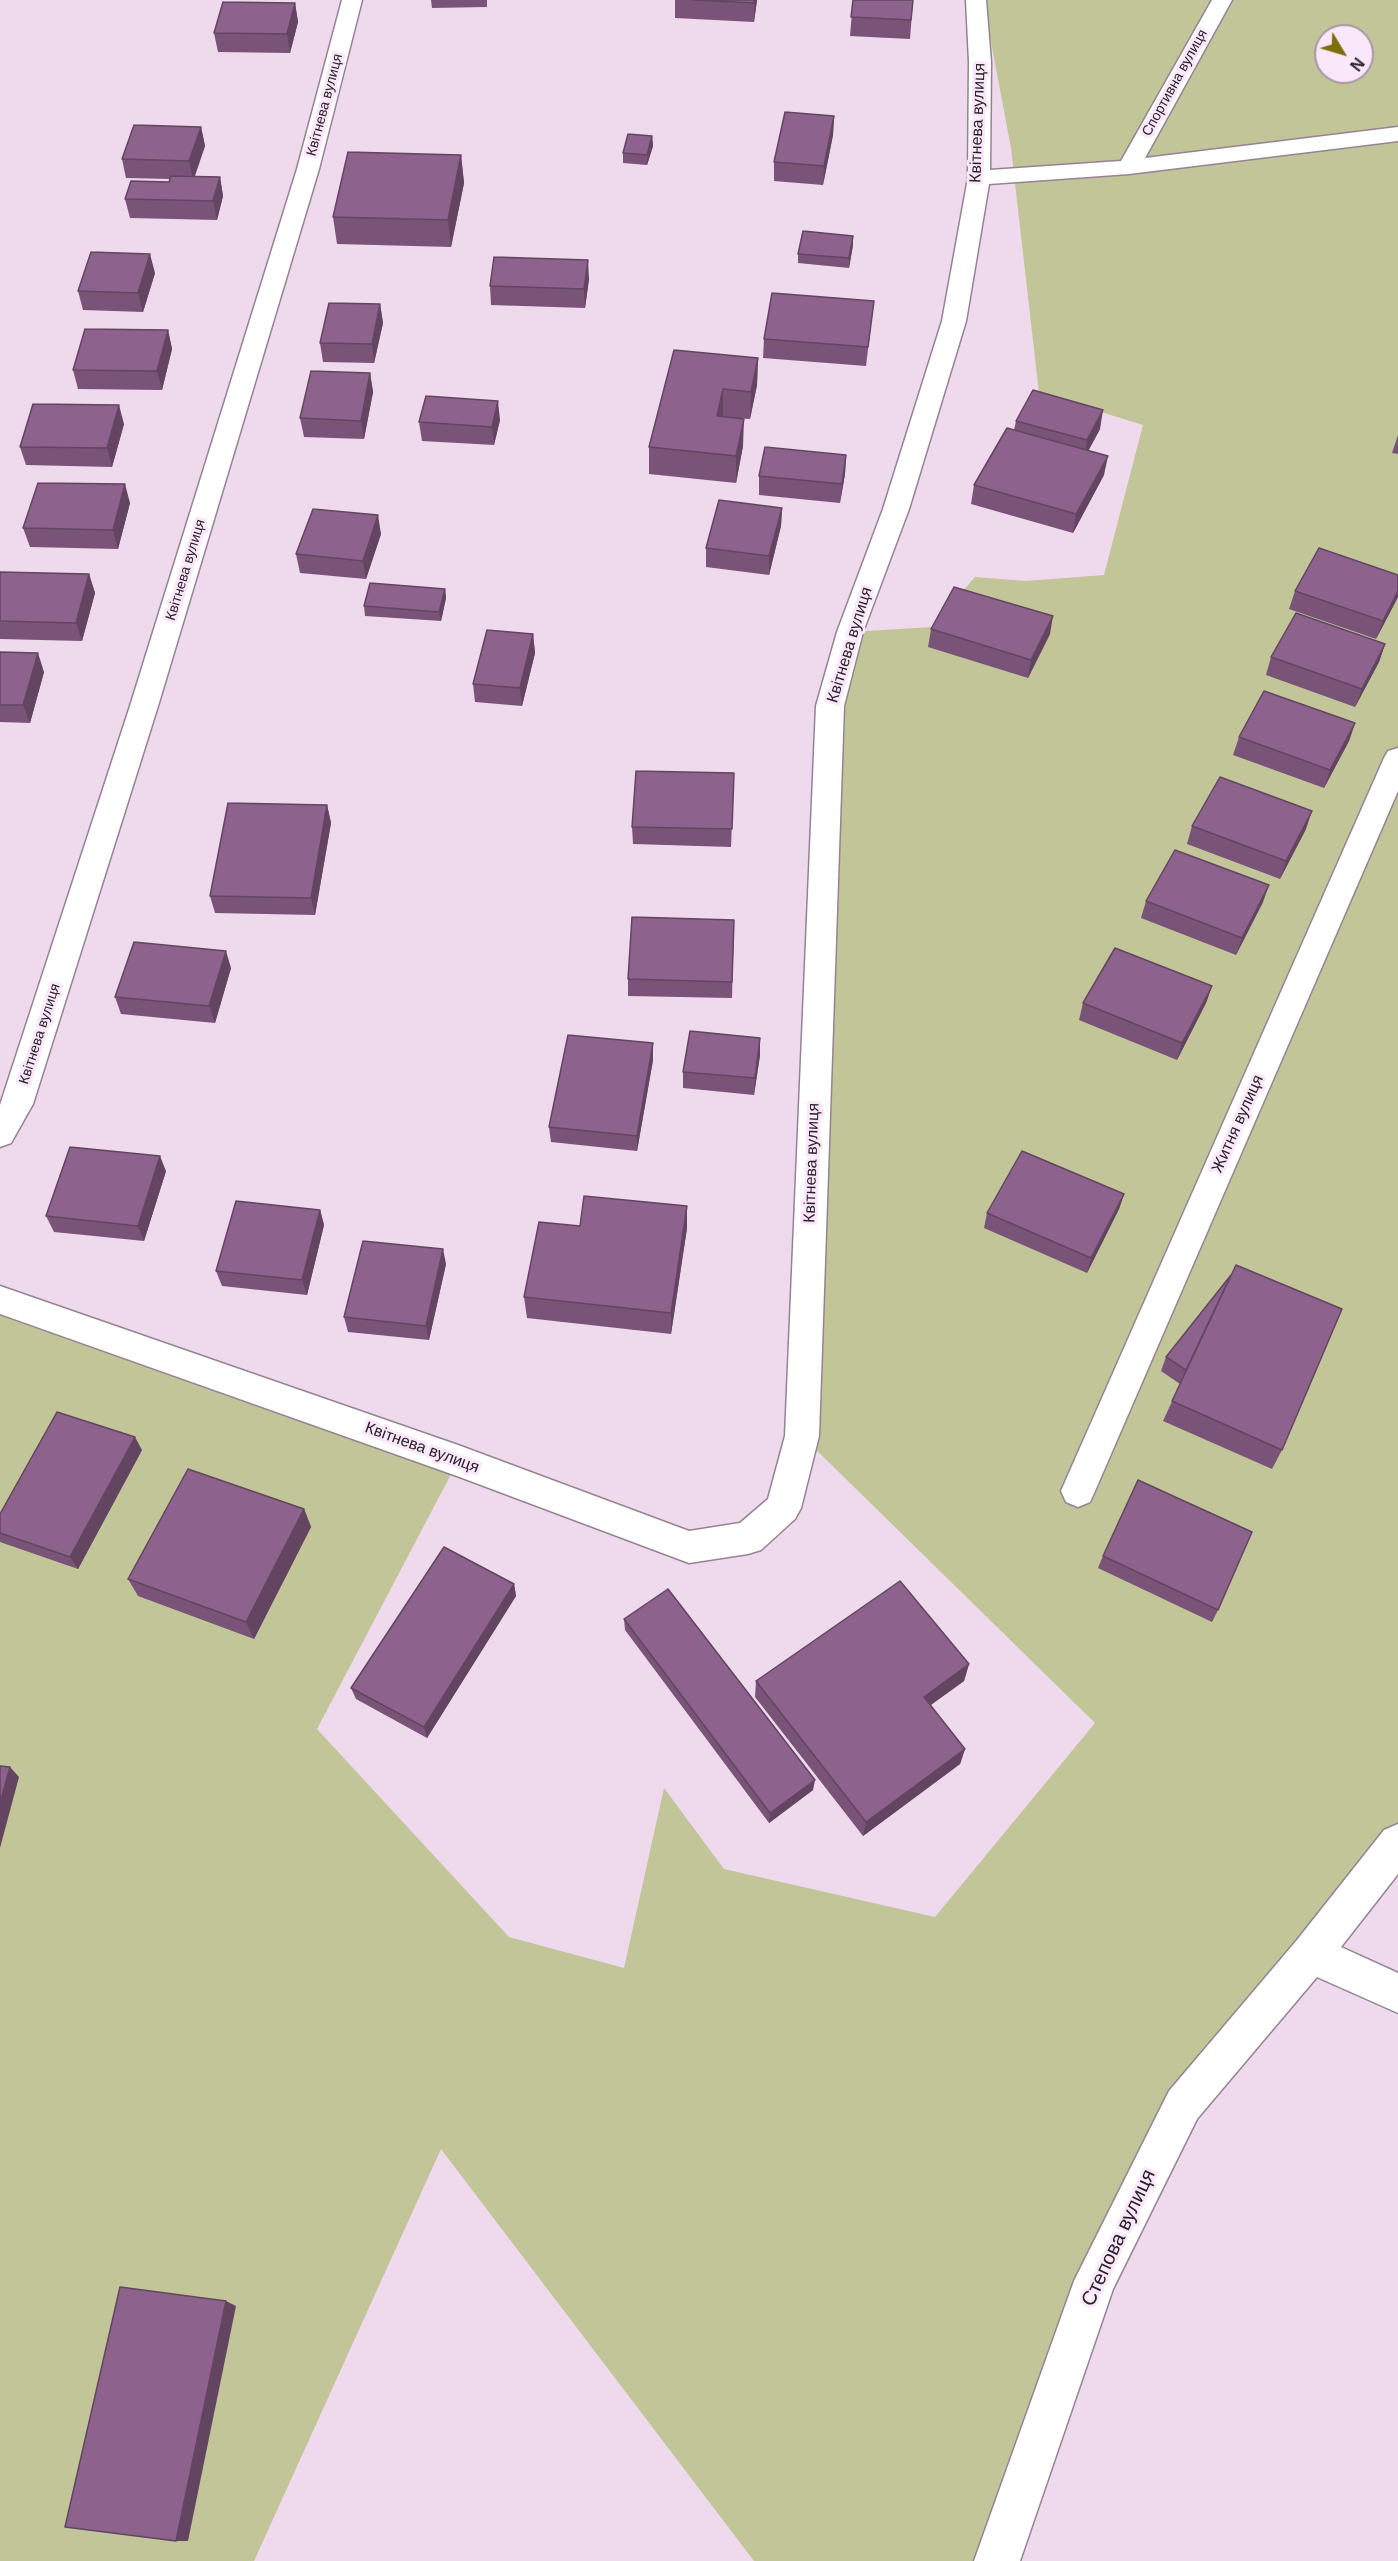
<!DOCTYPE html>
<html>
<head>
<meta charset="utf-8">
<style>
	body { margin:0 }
	#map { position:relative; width:1398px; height:2561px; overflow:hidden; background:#eedaec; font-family:Helvetica,sans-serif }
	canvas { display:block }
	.north { position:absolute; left:1314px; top:24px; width:60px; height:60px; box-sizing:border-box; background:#fbe7fa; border:2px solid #a798a6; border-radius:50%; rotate:128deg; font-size:16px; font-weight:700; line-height:24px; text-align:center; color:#282128 }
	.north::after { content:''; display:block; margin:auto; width:21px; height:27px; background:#7f6d08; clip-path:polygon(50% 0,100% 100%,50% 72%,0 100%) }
</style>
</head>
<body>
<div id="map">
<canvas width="1398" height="2561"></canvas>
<div class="north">N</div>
</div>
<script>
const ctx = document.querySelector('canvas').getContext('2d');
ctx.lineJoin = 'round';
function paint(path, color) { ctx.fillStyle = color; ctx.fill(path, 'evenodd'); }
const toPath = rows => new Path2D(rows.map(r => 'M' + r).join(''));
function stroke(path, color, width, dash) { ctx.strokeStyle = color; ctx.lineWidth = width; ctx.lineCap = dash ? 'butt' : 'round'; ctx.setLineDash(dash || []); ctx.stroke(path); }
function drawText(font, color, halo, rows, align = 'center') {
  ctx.font = font + ' Helvetica,sans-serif'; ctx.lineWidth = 6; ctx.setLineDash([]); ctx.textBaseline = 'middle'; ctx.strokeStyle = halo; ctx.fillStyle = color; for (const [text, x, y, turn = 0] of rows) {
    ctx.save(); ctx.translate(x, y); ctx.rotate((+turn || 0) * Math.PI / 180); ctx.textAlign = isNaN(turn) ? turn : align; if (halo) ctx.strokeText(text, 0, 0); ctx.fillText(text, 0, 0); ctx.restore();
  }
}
const green = toPath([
	[983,0,1398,0,1398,1843,1183,2105,997,2561,754,2561,441,2149,254,2561,0,2561,0,1300,458,1461,317,1729,509,1937,624,1968,664,1788,724,1869,935,1917,1095,1723,802,1436,830,706,850,632,932,627,975,577,1026,581,1104,575,1143,425,1039,393,1011,148],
	[1326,36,1362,36,1362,72,1326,72]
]);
const street = toPath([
	[342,0,362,0,319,169,158,706,33,1104,11,1143,0,1147,0,1105,130,706,297,169,342,0],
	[966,0,986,0,991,62,990,170,1121,161,1212,0,1232,0,1145,158,1398,127,1398,141,1129,174,989,184,966,321,909,509,863,632,844,706,819,1436,801,1508,795,1519,761,1550,748,1554,689,1563,457,1476,0,1314,0,1286,458,1445,689,1531,740,1523,768,1499,785,1436,816,706,837,632,883,509,942,321,968,178,969,62,966,0],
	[1398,748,1398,791,1095,1491,1090,1502,1078,1507,1066,1502,1061,1491,1384,758,1388,751,1398,748],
	[1398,1824,1398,1874,1341,1947,1398,1973,1398,2013,1317,1977,1197,2119,1113,2289,1020,2561,974,2561,1074,2281,1169,2091,1297,1940,1384,1830,1398,1824]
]);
const wall = toPath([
	[431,0,487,0,487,7,432,8],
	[675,0,757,0,754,22,675,18],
	[853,0,913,0,910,39,850,36],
	[295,3,298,22,290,53,218,52,214,33],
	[834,116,833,135,823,185,774,181,774,162],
	[201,127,205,146,195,176,220,177,223,196,217,220,130,218,125,199,169,182,170,179,126,178,122,159],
	[652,136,653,146,647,165,623,163,623,153],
	[461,155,464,183,451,247,337,244,333,217],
	[853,236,853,245,849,268,798,263,798,254],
	[155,273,143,312,83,310,78,291],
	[589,279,585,308,491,305,490,286],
	[874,301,866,366,763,358,764,339],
	[380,304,383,323,374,363,323,362,320,343],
	[168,330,172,349,162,390,78,389,73,370],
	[758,358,757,385,750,419,723,417,743,446,736,483,649,474,649,447],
	[370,373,373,392,364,439,304,437,300,418],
	[500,420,494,445,422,441,419,422],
	[1016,421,1100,429,1088,451,1104,475,1073,533,971,504,974,485,1014,430],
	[124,424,112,467,26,465,20,447],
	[1398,435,1398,454,1392,453],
	[846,455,845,474,840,503,759,495,759,476],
	[130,503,118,549,30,547,23,528],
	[782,508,781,526,769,575,706,567,706,548],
	[381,534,366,579,300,573,296,554],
	[0,572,89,574,95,593,82,641,0,639],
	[1398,575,1398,597,1376,639,1289,609,1295,591],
	[445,589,446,598,441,621,365,616,364,606],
	[931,629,1050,634,1028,678,928,647],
	[533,634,535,653,522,706,475,702,473,684],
	[1385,644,1379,662,1355,707,1266,675,1271,657],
	[0,652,44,672,30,723,0,722],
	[1355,723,1349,741,1324,788,1233,755,1239,737],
	[734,773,731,847,633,844,632,827],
	[327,805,331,823,315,915,215,913,210,896],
	[1192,826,1306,829,1280,879,1187,844],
	[1146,901,1263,902,1236,955,1141,918],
	[734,920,732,998,628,996,628,979],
	[231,968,215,1023,121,1014,115,997],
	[1212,986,1206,1003,1177,1060,1079,1020,1083,1003],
	[760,1055,754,1095,683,1088,683,1072],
	[653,1060,637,1151,551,1142,549,1127],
	[166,1171,144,1241,54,1232,46,1216],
	[1124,1194,1119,1209,1087,1273,984,1228,987,1213],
	[320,1210,324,1225,307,1295,222,1286,216,1271],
	[687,1228,671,1334,527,1318,524,1297],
	[446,1264,429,1340,348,1332,344,1317],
	[1231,1275,1282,1450,1272,1469,1163,1421,1180,1384,1161,1371,1166,1357],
	[142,1450,78,1569,0,1542,0,1514],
	[304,1509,311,1527,254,1639,138,1596,128,1579],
	[1103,1556,1218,1610,1212,1622,1098,1568],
	[514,1584,516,1596,427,1738,356,1699,351,1688],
	[624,1619,813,1790,769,1823,625,1630],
	[969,1664,964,1681,930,1705,965,1749,960,1764,863,1836,755,1697,756,1681]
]);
const shadedWall = toPath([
	[755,0,757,0,754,22,754,3],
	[295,3,298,22,290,53,287,34],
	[834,116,833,135,823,185,824,166],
	[201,127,205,146,193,180,189,161],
	[652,136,653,146,647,165,647,155],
	[461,155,464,183,451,247,448,220],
	[220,177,223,196,217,220,213,201],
	[853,236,853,245,849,268,849,258],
	[150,254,155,273,143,312,138,293],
	[588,260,589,279,585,308,584,289],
	[380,304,383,323,374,363,372,344],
	[168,330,172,349,162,390,157,371],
	[758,358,757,385,750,419,751,392],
	[370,373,373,392,364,439,361,421],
	[723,389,723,416,717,443,717,416],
	[498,401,500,420,494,445,492,427],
	[119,405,124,424,112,467,107,448],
	[1103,410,1100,429,1084,459,1087,440],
	[744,419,743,446,736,483,736,456],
	[846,455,845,474,840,503,842,484],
	[1108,456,1104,475,1073,533,1076,514],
	[125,484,130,503,118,549,113,530],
	[782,508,781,526,769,575,769,556],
	[378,515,381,534,366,579,363,561],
	[89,574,95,593,82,641,76,623],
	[445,589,446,598,441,621,439,612],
	[1398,591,1398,597,1376,639,1383,621],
	[1053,616,1050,634,1028,678,1031,660],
	[533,634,535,653,522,706,520,688],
	[1385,644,1379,662,1355,707,1362,689],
	[38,653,44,672,30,723,23,705],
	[1355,723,1349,741,1324,788,1330,770],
	[327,805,331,823,315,915,311,898],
	[1312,811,1306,829,1280,879,1286,861],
	[1269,885,1263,902,1236,955,1242,938],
	[226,951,231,968,215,1023,209,1006],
	[1212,986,1206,1003,1177,1060,1182,1043],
	[760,1038,760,1055,754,1095,755,1078],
	[653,1043,653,1060,637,1151,637,1136],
	[160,1156,166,1171,144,1241,138,1226],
	[1124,1194,1119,1209,1087,1273,1091,1258],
	[687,1206,687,1228,671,1334,671,1313],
	[320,1210,324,1225,307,1295,302,1280],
	[443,1249,446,1264,429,1340,426,1326],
	[135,1437,142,1450,78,1569,70,1557],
	[304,1509,311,1527,254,1639,246,1622],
	[514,1584,516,1596,427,1738,424,1727],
	[969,1664,964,1681,920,1713,924,1697],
	[965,1749,960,1764,863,1836,866,1822],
	[10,1767,19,1777,0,1848,0,1803],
	[815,1780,813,1790,769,1823,770,1813],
	[226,2301,236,2306,188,2541,176,2541]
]);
const building = toPath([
	[693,0,755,0,754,3,693,0],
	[853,0,913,0,911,20,851,17,853,0],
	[223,2,295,3,287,34,214,33,223,2],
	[785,112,834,116,824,166,774,162,785,112],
	[134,125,201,127,189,161,122,159,134,125],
	[628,134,652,136,647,155,623,153,628,134],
	[348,152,461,155,448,220,333,217,348,152],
	[171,176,220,177,213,201,125,199,131,181,169,182,171,176],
	[803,231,853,236,849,258,798,254,803,231],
	[91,252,150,254,138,293,78,291,91,252],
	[494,257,588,260,584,289,490,286,494,257],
	[772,293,874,301,868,347,764,339,772,293],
	[329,303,380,304,372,344,320,343,329,303],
	[85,329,168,330,157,371,73,370,85,329],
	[674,350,758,358,751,392,723,389,717,416,744,419,736,456,649,447,674,350],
	[311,371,370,373,361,421,300,418,311,371],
	[1033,390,1103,410,1087,440,1016,421,1033,390],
	[426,396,498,401,492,427,419,422,426,396],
	[33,404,119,405,107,448,20,447,33,404],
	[1007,428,1108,456,1076,514,974,485,1007,428],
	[765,447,846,455,842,484,759,476,765,447],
	[38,483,125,484,113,530,23,528,38,483],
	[719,500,782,508,769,556,706,548,719,500],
	[313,509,378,515,363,561,296,554,313,509],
	[1319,548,1398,575,1398,591,1383,621,1295,591,1319,548],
	[0,572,89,574,76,623,0,621,0,572],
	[370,583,445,589,439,612,364,606,370,583],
	[954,587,1053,616,1031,660,931,629,954,587],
	[1296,613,1385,644,1362,689,1271,657,1296,613],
	[487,630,533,634,520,688,473,684,487,630],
	[0,652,38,653,23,705,0,705,0,652],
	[1264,691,1355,723,1330,770,1239,737,1264,691],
	[636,771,734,773,732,829,632,827,636,771],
	[1220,777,1312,811,1286,861,1192,826,1220,777],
	[228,803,327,805,311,898,210,896,228,803],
	[1175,850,1269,885,1242,938,1146,901,1175,850],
	[632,917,734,920,732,982,628,979,632,917],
	[134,942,226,951,209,1006,115,997,134,942],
	[1115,948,1212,986,1182,1043,1083,1003,1115,948],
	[690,1031,760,1038,755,1078,683,1072,690,1031],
	[568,1035,653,1043,637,1136,549,1127,568,1035],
	[70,1147,160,1156,138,1226,46,1216,70,1147],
	[1022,1151,1124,1194,1091,1258,987,1213,1022,1151],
	[584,1196,687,1206,671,1313,524,1297,539,1222,580,1226,584,1196],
	[236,1201,320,1210,302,1280,216,1271,236,1201],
	[363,1241,443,1249,426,1326,344,1317,363,1241],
	[1236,1265,1342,1309,1282,1450,1172,1401,1236,1265],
	[1231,1275,1186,1370,1166,1357,1231,1275],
	[57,1412,135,1437,70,1557,0,1533,0,1514,57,1412],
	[188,1469,304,1509,246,1622,128,1579,188,1469],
	[1138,1480,1252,1532,1218,1610,1103,1556,1138,1480],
	[444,1547,514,1584,424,1727,351,1688,444,1547],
	[900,1581,969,1664,924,1697,965,1749,866,1822,756,1681,900,1581],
	[668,1589,815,1780,770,1813,624,1619,668,1589],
	[0,1766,10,1767,0,1803,0,1766],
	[120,2287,226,2301,176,2541,65,2527,120,2287]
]);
const farStreetnames = [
	["Спортивна вулиця",1175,83,-61],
	["Квітнева вулиця",325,105,-75],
	["Квітнева вулиця",186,570,-73],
	["Квітнева вулиця",40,1034,-72]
];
const streetNames = [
	["Квітнева вулиця",978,123,-88],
	["Квітнева вулиця",850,645,-73],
	["Житня вулиця",1238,1124,-66],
	["Квітнева вулиця",812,1163,-88],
	["Квітнева вулиця",422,1448,20]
];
const nearStreetnames = [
	["Степова вулиця",1119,2238,-65]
];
paint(green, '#c1c598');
stroke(street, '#958394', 3);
paint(street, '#fff');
paint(wall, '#795478');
paint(shadedWall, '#634562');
paint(building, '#8d628c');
stroke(building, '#634562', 1.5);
drawText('14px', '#282128', '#fbe7fa', farStreetnames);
drawText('16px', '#282128', '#fbe7fa', streetNames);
drawText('20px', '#282128', '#fbe7fa', nearStreetnames);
</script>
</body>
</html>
